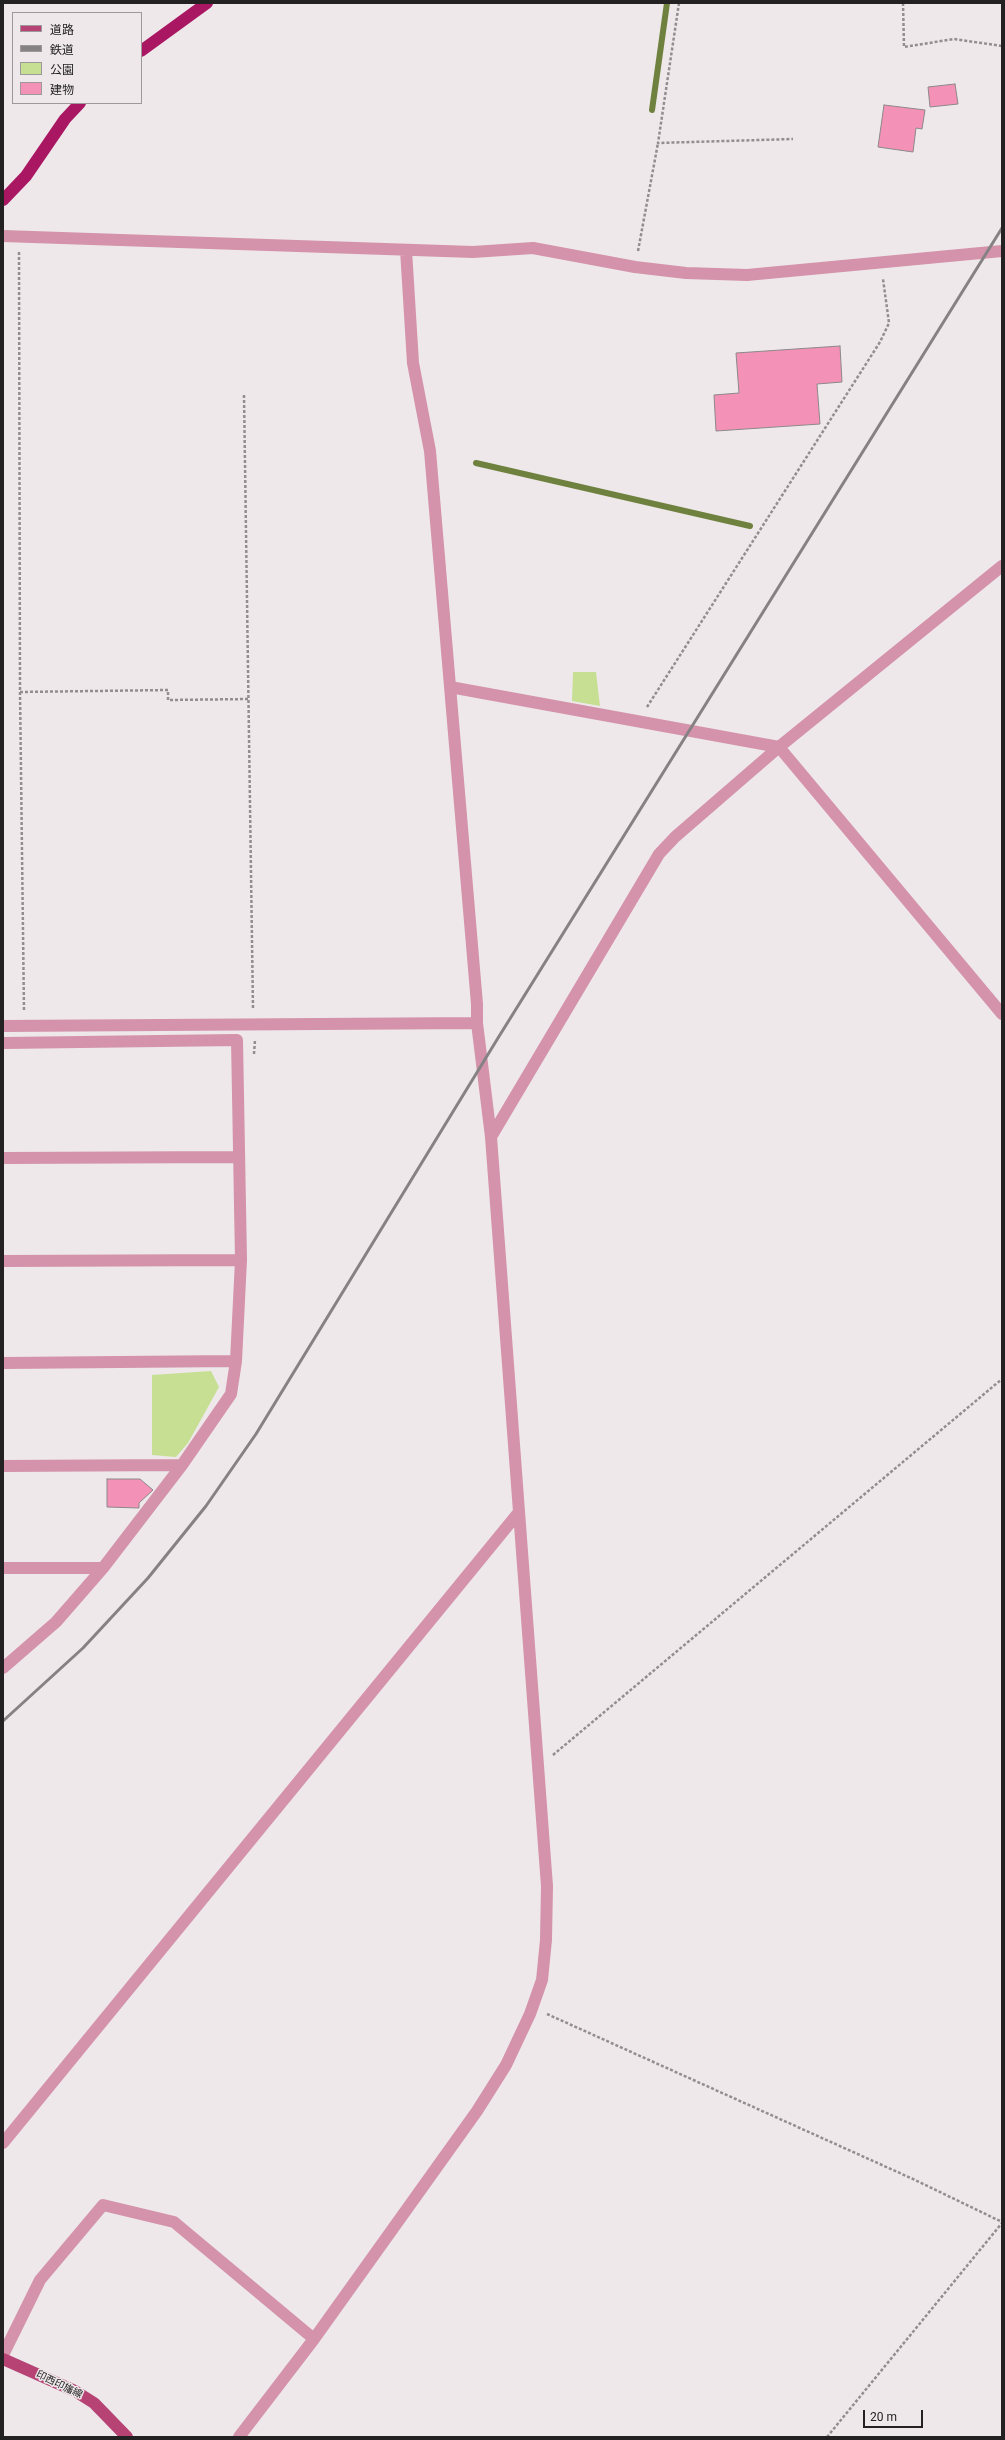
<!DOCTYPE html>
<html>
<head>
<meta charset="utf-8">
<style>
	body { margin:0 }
	#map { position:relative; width:1005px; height:2440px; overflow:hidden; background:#eee8ea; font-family:Roboto,"Noto Sans JP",sans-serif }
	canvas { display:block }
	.frame { position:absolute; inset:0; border:4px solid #232122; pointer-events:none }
	.legend { position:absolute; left:12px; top:12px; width:130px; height:92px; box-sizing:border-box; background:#eee8ea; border:1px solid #9d989a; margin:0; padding:5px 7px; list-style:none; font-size:12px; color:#232122 }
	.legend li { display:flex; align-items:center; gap:8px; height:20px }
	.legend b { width:20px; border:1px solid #9d989a }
	.scale { position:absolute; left:863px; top:2410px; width:60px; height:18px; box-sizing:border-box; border:2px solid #232122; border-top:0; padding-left:5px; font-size:12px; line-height:14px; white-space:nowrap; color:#232122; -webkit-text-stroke:3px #eee8ea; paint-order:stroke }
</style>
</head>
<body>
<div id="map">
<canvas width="1005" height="2440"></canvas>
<div class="frame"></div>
<ul class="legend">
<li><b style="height:5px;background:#b74375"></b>道路</li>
<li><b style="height:5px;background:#868284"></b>鉄道</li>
<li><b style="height:11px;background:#c7df93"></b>公園</li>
<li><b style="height:11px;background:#f391b6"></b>建物</li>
</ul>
<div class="scale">20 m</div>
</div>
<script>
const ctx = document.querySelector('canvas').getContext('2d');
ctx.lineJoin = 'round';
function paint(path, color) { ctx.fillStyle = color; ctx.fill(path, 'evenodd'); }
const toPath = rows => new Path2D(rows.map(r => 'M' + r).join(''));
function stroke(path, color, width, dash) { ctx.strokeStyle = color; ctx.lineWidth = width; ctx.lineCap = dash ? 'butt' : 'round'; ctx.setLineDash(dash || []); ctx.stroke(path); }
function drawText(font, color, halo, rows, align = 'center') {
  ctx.font = font + ' Roboto,"Noto Sans JP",sans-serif'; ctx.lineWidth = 3; ctx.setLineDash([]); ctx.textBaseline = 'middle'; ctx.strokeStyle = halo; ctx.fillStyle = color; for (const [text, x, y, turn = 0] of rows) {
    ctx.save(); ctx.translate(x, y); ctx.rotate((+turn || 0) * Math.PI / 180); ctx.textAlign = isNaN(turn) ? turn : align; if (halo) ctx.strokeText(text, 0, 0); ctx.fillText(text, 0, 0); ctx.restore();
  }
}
const green = toPath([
	[573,672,596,672,600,706,572,701],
	[211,1371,219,1387,188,1443,176,1457,152,1455,152,1375]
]);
const stream = toPath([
	[652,110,667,3],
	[476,463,750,526]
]);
const building = toPath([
	[955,84,958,104,930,107,928,87,955,84],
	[884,105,925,110,922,129,916,128,913,152,878,147,884,105],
	[840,346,842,382,817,384,820,424,716,431,714,395,739,393,736,353,840,346],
	[107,1479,140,1479,153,1490,139,1503,139,1508,107,1507,107,1479]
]);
const path = toPath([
	[679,3,658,143,793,139],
	[903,3,904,47,954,39,1002,46],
	[638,251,658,143],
	[19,252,20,692,24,1011],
	[244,395,253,1009],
	[20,692,168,690,168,700,249,699],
	[647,707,880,342,889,323,883,279],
	[254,1054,255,1040],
	[553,1755,1002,1379],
	[547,2014,913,2179,1002,2222],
	[827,2437,1002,2223]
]);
const minor = toPath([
	[3,236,473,252,533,248,635,267,686,273,747,275,1002,251],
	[406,250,413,363,430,451,477,1004,477,1023],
	[450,687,779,747,1002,566],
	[3,1026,477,1023,491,1137,659,854,675,837,779,747,1002,1014],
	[3,1043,237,1040,241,1260,236,1361,231,1394,182,1465,103,1568,56,1622,3,1668],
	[3,1158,239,1157],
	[3,1261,241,1260],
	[3,1363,236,1361],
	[3,1466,182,1465],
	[3,1568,103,1568],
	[3,2143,519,1512],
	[3,2355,40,2280,103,2205,174,2222,314,2339],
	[239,2437,314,2339,477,2111,506,2065,530,2014,542,1980,546,1940,547,1886,491,1137]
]);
const major = toPath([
	[3,2359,75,2391,94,2403,127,2437]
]);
const highway = toPath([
	[141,51,207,3],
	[3,200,26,176,65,119,80,103]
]);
const rail = toPath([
	[3,1721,83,1648,148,1578,206,1506,256,1434,498,1038,1002,228]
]);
const streetNames = [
	["印西印旛線",59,2385,26]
];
paint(green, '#c7df93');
stroke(stream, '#6f813f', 6);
paint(building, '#f391b6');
stroke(building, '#8c8889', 1);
stroke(path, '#928d8f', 2.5, [3, 2]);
stroke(minor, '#d493aa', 12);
stroke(major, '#b74375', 12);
stroke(highway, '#a91763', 12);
stroke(rail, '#868284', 3);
drawText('10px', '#232122', '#eee8ea', streetNames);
</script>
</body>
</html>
